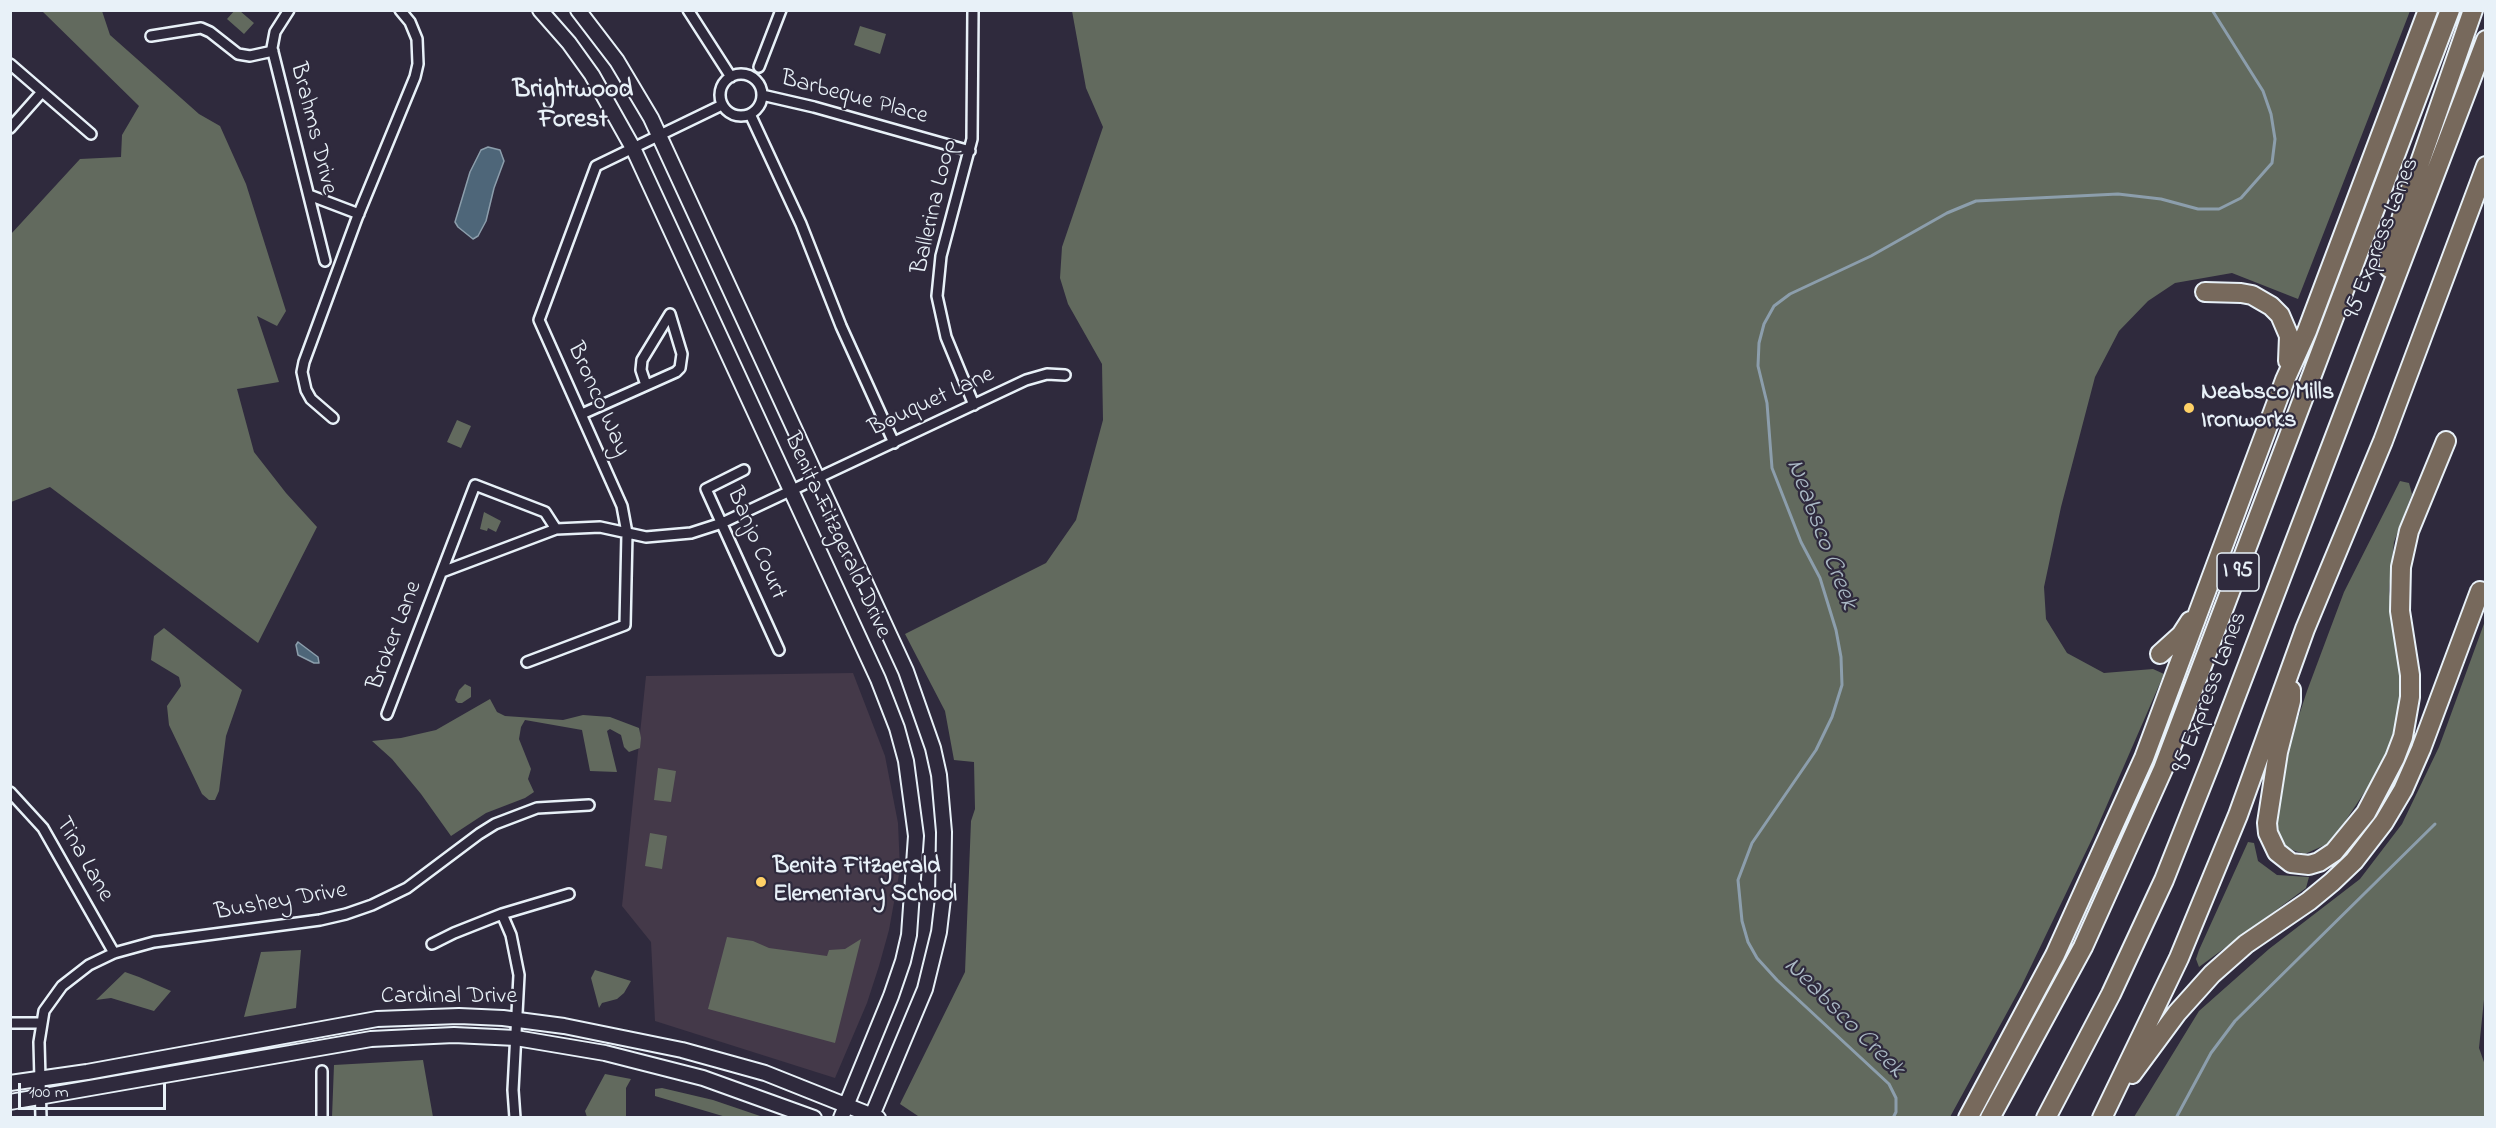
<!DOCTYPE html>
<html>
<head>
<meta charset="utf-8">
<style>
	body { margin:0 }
	#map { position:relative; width:2496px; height:1128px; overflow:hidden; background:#2f2a3d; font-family:"Indie Flower",sans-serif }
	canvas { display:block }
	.frame { position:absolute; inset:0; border:12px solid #e8f1f8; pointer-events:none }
	.scale { position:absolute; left:18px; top:1083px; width:148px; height:27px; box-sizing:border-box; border:3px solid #e8f1f8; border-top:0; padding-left:8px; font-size:18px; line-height:21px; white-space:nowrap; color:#e8f1f8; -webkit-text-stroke:4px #2f2a3d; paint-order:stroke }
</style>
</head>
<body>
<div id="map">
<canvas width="2496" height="1128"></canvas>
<div class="frame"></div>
<div class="scale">100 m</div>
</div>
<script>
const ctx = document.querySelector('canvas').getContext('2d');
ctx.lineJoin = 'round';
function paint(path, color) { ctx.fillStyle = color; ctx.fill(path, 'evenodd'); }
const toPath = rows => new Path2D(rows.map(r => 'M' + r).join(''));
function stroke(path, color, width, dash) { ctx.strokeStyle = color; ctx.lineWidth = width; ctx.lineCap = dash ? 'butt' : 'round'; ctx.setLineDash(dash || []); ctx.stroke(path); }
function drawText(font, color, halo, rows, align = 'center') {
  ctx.font = font + ' "Indie Flower",sans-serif'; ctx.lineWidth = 4.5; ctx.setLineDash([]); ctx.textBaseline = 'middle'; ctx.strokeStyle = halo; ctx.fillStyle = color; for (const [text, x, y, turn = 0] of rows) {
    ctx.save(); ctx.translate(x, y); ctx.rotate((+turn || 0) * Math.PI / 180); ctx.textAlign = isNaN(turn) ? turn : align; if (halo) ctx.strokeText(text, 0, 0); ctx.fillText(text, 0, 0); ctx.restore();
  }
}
const built = toPath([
	[853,673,885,756,898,823,900,869,889,930,879,966,867,1003,835,1078,655,1021,651,942,622,906,646,676]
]);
const green = toPath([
	[235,10,240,11,254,23,244,34,227,19],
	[42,11,102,11,110,35,199,114,220,126,246,184,286,311,277,326,257,316,279,382,237,389,254,452,286,493,317,527,258,643,50,487,11,502,11,234,80,159,121,157,122,135,139,106],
	[1072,11,2410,11,2298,299,2232,273,2175,283,2148,301,2119,331,2095,377,2061,507,2044,587,2046,619,2067,653,2104,673,2153,669,2164,674,2093,837,2021,987,1950,1117,921,1118,900,1104,965,972,971,821,975,809,974,762,954,760,945,711,905,634,1046,563,1076,520,1103,420,1102,364,1068,304,1060,278,1062,247,1103,127,1086,88],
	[860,26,886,34,880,54,854,45],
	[457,420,471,426,461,448,447,442],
	[2400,481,2409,483,2412,494,2394,542,2389,591,2401,657,2402,693,2396,730,2378,772,2344,823,2327,844,2305,854,2295,851,2285,846,2279,834,2276,812,2285,758,2307,691,2344,592],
	[484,512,501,521,496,532,488,528,487,531,480,529],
	[2485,621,2486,980,2479,1048,2485,1065,2485,1117,2134,1117,2199,1011,2269,949,2360,879,2402,824,2439,747],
	[164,628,242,690,226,736,219,791,215,800,209,800,202,794,169,725,167,706,181,686,179,677,151,660,154,636],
	[465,684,471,687,471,697,462,703,458,703,455,700,459,690],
	[490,699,497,712,505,716,563,720,583,715,610,717,639,728,641,738,640,748,629,752,624,747,621,735,610,729,607,731,617,772,590,771,582,730,525,720,521,727,519,739,531,769,528,779,534,792,525,798,486,813,451,836,421,794,392,759,372,741,401,738,436,730],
	[658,768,676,771,671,802,654,800],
	[650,833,667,836,662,869,645,866],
	[2248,842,2254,843,2258,861,2277,875,2309,877,2306,888,2199,967,2196,959,2199,950],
	[727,937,753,941,769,948,827,956,829,950,845,949,861,939,835,1043,708,1009],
	[301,950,296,1008,244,1017,261,952],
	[595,970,631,981,624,993,617,999,602,1003,599,1008,591,978],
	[125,972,139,977,171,991,154,1011,111,998,96,1000],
	[423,1060,433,1117,332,1117,334,1065],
	[605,1074,631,1079,626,1088,626,1117,587,1117,585,1111],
	[662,1088,713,1100,763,1117,726,1117,655,1096,655,1089]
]);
const water = toPath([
	[488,147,500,150,504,161,494,188,486,221,478,236,473,239,458,227,455,222,470,172,481,150,488,147],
	[298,642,318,657,319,663,314,663,298,655,296,645,298,642]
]);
const stream = toPath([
	[1893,1118,1896,1112,1896,1098,1889,1084,1777,980,1757,958,1748,942,1742,921,1738,880,1752,843,1816,750,1832,717,1842,685,1841,657,1836,630,1820,578,1801,542,1772,468,1767,403,1758,366,1759,343,1764,324,1774,306,1790,294,1871,256,1947,213,1976,201,2118,194,2161,199,2198,209,2219,209,2241,198,2272,163,2275,139,2271,114,2263,91,2212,10],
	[2176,1118,2211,1053,2235,1021,2435,824]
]);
const minor = toPath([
	[289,10,275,32,272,48,325,261],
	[688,10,731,77],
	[973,10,972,139,941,256,937,296,946,337,974,405],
	[151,36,201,28,210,32,238,54,250,56,273,51],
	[10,64,91,134],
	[759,67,781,10],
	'720 95a21 21 0 1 1 42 0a21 21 0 1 1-42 0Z',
	[762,95,814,107,970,151],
	[750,114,801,224,841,326,894,443],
	[10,128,42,92],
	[309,195,359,214],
	[582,414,676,372,680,368,682,354,670,314,642,360,641,370,646,385],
	[333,418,311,399,306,390,302,372,304,362,357,218,415,77,418,64,417,39,410,22,400,10],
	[744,470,706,489,779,650],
	[442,572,556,529,600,527,646,537,691,533,722,523,1026,380,1047,374,1065,375],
	[527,662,625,625,627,533,622,506,539,320,596,166,722,105],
	[387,714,475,485,545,512,556,529],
	[10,792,43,828,114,953],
	[502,914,511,935,519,975,513,1090,515,1118],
	[432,944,454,933,502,914,569,894],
	[10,1023,40,1023],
	[322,1071,322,1118],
	[41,1118,39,1042,44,1011,62,986,89,965,114,953,154,942,320,920,346,914,372,905,407,888,479,834,495,824,537,808,589,805]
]);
const secondary = toPath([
	[540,10,569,43,592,75,633,148,878,679,897,728,906,761,916,836,909,935,903,961,891,996,841,1118],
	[578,10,617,61,651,118,906,671,933,748,939,775,944,832,943,898,939,932,925,989,871,1118],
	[10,1083,87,1072,377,1019,459,1016,503,1018,564,1026,682,1050,765,1073,878,1118],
	[10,1102,371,1039,454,1035,516,1038,605,1053,703,1078,814,1118]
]);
const motorway = toPath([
	[2389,268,2389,259,2408,197,2473,10],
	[2205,292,2241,293,2252,295,2271,306,2280,315,2289,336,2288,361],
	[2160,654,2181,635,2190,621],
	[2291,690,2291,701,2278,752,2267,823,2268,833,2277,852,2291,863,2309,865,2319,862,2334,852,2366,813,2395,758,2403,737,2410,697,2410,675,2400,611,2401,567,2409,531,2446,441],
	[2132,1074,2177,1013,2212,974,2246,944,2309,901,2332,882,2354,861,2384,822,2403,790,2421,749,2480,591],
	[1968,1118,2055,955,2144,758,2285,380,2307,331,2428,10],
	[1990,1118,2083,947,2163,769,2450,10],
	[2046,1118,2111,994,2164,880,2212,759,2486,40],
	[2102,1118,2179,958,2238,815,2305,629,2383,441,2486,166]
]);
const markers = [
	[2189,408,6,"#ffd166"],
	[761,882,6,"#ffd166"]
];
const shields = [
	[2238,572,42]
];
const shieldNames = [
	["I 95",2238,572]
];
const streetNames = [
	["Barbeque Place",854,99,15],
	["Brahms Drive",312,129,76],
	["Ballerina Loop",936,207,-77],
	["95 Express Lanes",2383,239,-69],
	["Bronco Way",597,400,66],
	["Bouquet Lane",932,403,-25],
	["Benita Fitzgerald Drive",836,536,65],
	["Banjo Court",755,544,67],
	["Broker Lane",396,636,-69],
	["95 Express Lanes",2211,693,-69],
	["Tina Lane",83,860,60],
	["Bushey Drive",281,903,-10],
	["Cardinal Drive",449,998]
];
const poiNames = [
	["Neabsco Mills",2201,394],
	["Ironworks",2201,422],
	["Benita Fitzgerald",773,868],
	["Elementary School",773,896]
];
const neighbourhoodNames = [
	["Brightwood",573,92],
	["Forest",573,122]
];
const waterNames = [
	["Neabsco Creek",1820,535,69],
	["Neabsco Creek",1843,1019,45]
];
paint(built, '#443949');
paint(green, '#626a5e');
paint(water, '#4e6679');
stroke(water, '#8c9eac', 1.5);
stroke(stream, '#8c9eac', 3);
stroke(minor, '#e8f1f8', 14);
stroke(secondary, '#e8f1f8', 18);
stroke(motorway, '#e8f1f8', 22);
stroke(minor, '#2f2a3d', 9);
stroke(secondary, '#2f2a3d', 14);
stroke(motorway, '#77695c', 18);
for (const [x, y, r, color] of markers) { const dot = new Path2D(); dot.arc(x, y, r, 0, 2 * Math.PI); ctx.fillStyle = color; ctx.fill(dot); stroke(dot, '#2f2a3d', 2); }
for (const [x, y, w] of shields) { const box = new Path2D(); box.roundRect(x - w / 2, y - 19, w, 38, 4.5); ctx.fillStyle = '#2f2a3d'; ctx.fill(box); stroke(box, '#e8f1f8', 1.5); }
drawText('bold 22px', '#e8f1f8', null, shieldNames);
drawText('24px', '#e8f1f8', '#2f2a3d', streetNames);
drawText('bold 24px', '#e8f1f8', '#2f2a3d', poiNames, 'left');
drawText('bold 26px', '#e8f1f8', '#2f2a3d', neighbourhoodNames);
drawText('italic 26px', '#aab9c5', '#2f2a3d', waterNames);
</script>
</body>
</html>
